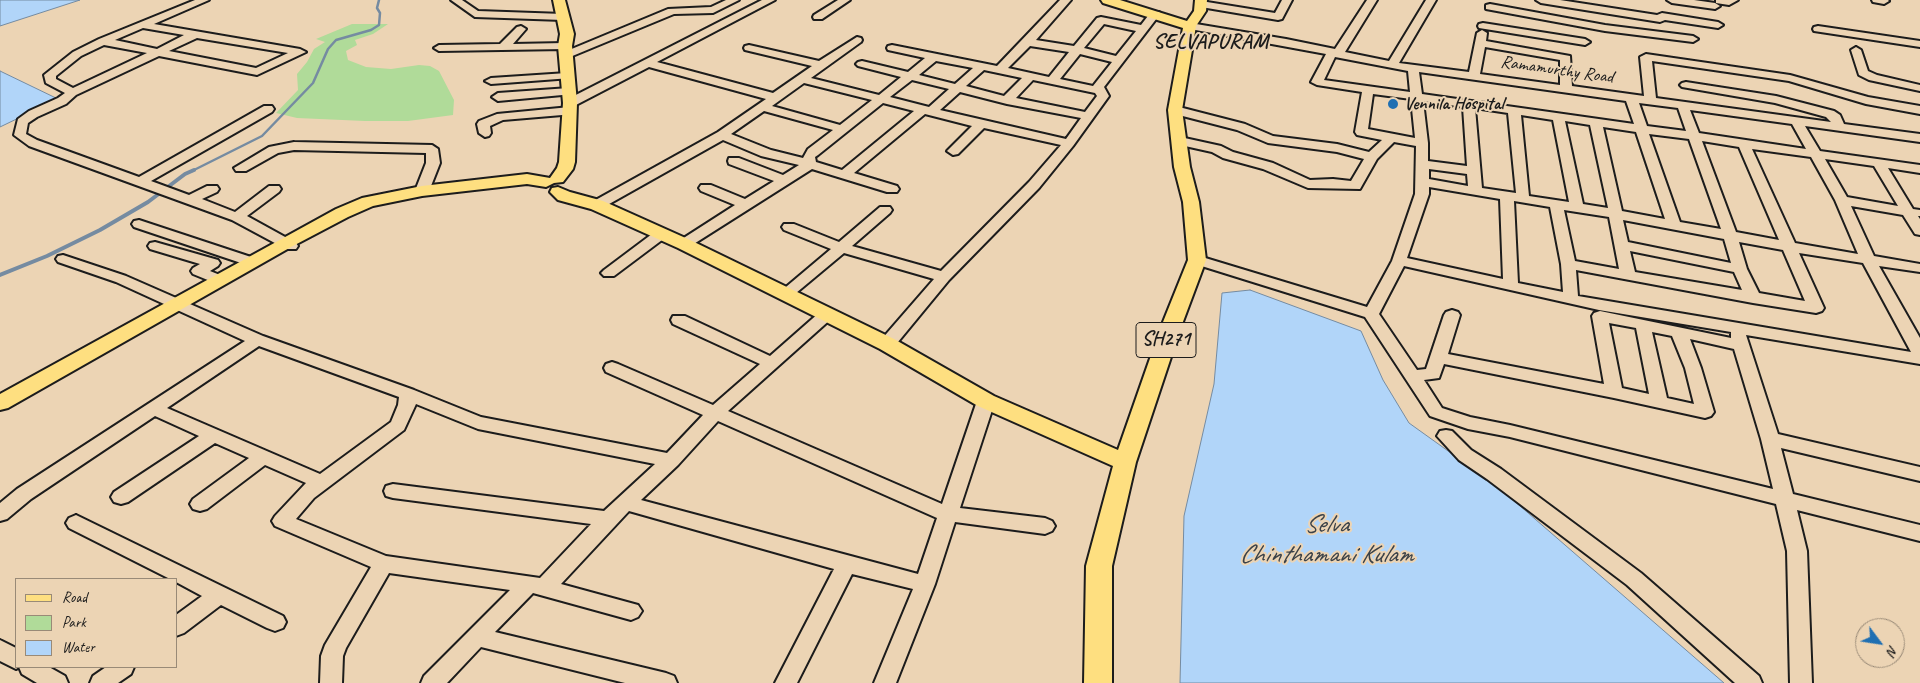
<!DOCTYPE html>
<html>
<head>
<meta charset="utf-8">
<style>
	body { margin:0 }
	#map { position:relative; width:1920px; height:683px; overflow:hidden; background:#ecd4b4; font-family:Caveat,sans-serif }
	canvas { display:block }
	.legend { position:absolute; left:15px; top:578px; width:162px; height:90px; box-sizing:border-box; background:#ecd4b4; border:1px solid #998a77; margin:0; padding:6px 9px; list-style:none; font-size:15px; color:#1c1c1c }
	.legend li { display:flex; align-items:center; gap:10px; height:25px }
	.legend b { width:25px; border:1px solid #998a77 }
	.north { position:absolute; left:1855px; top:618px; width:50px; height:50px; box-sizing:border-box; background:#ecd4b4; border:1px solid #998a77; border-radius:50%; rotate:121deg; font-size:14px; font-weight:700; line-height:20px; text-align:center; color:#1c1c1c }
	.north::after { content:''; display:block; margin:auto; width:18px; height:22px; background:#1f6fb2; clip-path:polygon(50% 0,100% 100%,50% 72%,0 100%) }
</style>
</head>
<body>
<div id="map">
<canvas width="1920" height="683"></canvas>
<ul class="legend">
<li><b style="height:6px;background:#fedf80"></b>Road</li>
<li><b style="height:14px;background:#b0db99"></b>Park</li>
<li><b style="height:14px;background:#b1d5f9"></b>Water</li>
</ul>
<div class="north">N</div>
</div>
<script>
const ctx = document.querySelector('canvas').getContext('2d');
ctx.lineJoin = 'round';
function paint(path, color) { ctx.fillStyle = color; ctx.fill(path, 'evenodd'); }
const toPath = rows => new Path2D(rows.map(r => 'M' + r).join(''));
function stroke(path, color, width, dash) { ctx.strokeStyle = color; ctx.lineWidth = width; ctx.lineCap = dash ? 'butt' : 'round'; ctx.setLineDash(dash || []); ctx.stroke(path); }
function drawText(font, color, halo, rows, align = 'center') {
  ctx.font = font + ' Caveat,sans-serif'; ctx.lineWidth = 4; ctx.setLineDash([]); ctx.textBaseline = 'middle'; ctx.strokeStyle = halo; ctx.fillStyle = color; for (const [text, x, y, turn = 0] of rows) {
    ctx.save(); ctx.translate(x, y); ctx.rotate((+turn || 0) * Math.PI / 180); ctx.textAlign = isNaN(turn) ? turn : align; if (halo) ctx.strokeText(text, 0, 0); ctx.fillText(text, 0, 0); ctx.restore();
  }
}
const green = toPath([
	[352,24,388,24,373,34,355,40,357,45,346,51,348,60,366,67,391,69,419,65,430,66,439,71,454,100,453,115,408,121,365,121,297,118,276,113,298,90,297,74,307,62,314,49,325,42,316,39]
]);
const water = toPath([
	[0,0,80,0,0,26,0,0],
	[0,71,58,99,0,127,0,71],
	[1250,290,1361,331,1383,380,1409,423,1497,486,1724,683,1180,683,1184,516,1214,384,1222,293,1250,290]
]);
const streamFar1 = toPath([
	[192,171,262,136,313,83,328,49,336,40,371,30,379,25,380,13,377,8,379,0]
]);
const stream = toPath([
	[0,275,47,256,100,230,148,202,185,174,194,170]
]);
const minor = toPath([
	[195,0,209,0,154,24,300,49,306,52,257,75,159,56,76,95,66,104,37,117,28,123,26,134,37,140,139,177,264,106,272,106,274,109,272,112,151,181,189,195,207,186,217,186,219,189,217,192,202,199,235,212,269,186,279,186,281,189,279,192,247,216,296,243,298,246,296,249,286,249,232,220,29,146,14,135,18,119,29,111,58,98,65,93,46,83,44,75,73,52,99,39,195,0],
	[143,28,184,35,157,49,115,40,143,28],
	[197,38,288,53,256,68,169,51,197,38],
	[104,45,147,53,73,88,56,79,56,76,81,56,104,45],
	[451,0,462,0,478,11,563,14,568,17,563,20,475,17,451,0],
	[726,0,739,0,713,13,674,14,570,57,566,58,560,55,562,53,668,9,711,7,726,0],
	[762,0,775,0,657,62,773,93,812,66,745,50,744,48,745,46,749,45,819,61,857,37,861,38,862,40,861,42,811,78,879,95,901,77,858,66,856,64,858,62,862,61,908,72,925,58,888,50,887,48,888,46,892,45,997,66,1060,0,1071,0,1036,40,1074,46,1097,18,1101,17,1141,25,1151,12,1159,12,1160,14,1104,87,1109,96,1073,146,1039,188,949,280,893,348,887,349,881,348,879,344,881,340,934,279,844,253,790,298,780,298,777,295,780,292,831,249,784,230,782,227,784,224,794,224,839,242,880,207,890,207,892,210,890,213,852,246,941,271,1029,182,1061,145,984,128,958,154,953,155,947,151,972,126,925,114,854,173,897,186,899,189,897,192,887,192,812,169,689,247,684,248,679,247,677,244,679,241,735,205,701,191,699,188,701,185,711,185,745,199,774,181,729,164,728,161,729,158,739,158,783,175,799,165,761,156,723,140,602,208,592,208,590,205,592,202,718,132,766,99,649,67,574,106,566,106,564,103,566,100,762,0],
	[1104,24,1136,31,1116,56,1084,48,1104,24],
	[1030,46,1069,52,1049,77,1008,68,1030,46],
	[1080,54,1112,62,1093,86,1060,79,1080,54],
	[936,61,973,68,955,84,919,75,936,61],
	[984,70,1022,78,1004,96,966,86,984,70],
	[912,80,949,89,929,107,890,97,912,80],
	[1033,80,1095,93,1097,96,1085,112,1016,98,1033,80],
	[804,83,872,100,840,125,772,106,804,83],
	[960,92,1007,104,1081,118,1066,139,940,110,960,92],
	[883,103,914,111,842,170,816,162,815,157,818,155,883,103],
	[764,111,833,130,808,149,803,158,771,150,731,134,764,111],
	[838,0,850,0,822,19,814,19,813,17,814,15,838,0],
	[1282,0,1292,0,1282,19,1278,20,1201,7,1196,4,1201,1,1275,13,1282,0],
	[1367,0,1377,0,1345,52,1389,61,1426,0,1436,0,1399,63,1469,72,1477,33,1482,30,1487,33,1486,41,1570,56,1572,86,1644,96,1640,57,1646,54,1790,75,1868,97,1920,106,1920,114,1866,104,1789,81,1652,61,1656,98,1831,122,1826,117,1775,103,1682,87,1680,85,1682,83,1686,82,1776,96,1834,111,1840,115,1844,124,1920,134,1920,142,1805,126,1820,151,1920,165,1920,173,1888,168,1913,209,1920,210,1920,216,1918,216,1920,219,1920,235,1915,234,1903,215,1851,206,1874,256,1920,264,1920,272,1879,266,1920,338,1920,364,1746,335,1778,434,1920,467,1920,481,1781,448,1793,494,1920,525,1920,541,1797,510,1807,551,1812,683,1790,683,1787,551,1776,504,1510,437,1468,429,1430,416,1365,317,1192,263,1190,260,1192,257,1197,256,1202,257,1367,307,1392,261,1415,194,1416,146,1394,142,1377,159,1360,189,1308,188,1263,169,1223,158,1212,152,1176,144,1174,141,1180,137,1221,146,1233,152,1273,163,1310,180,1333,179,1351,181,1364,159,1337,152,1268,143,1237,130,1171,113,1169,110,1175,106,1245,124,1273,136,1337,144,1369,152,1382,140,1357,135,1355,132,1362,92,1317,85,1311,82,1326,54,1190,29,1185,26,1190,23,1286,39,1335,49,1367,0],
	[1485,47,1560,60,1560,85,1480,74,1485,47],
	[1335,57,1408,71,1410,92,1324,80,1335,57],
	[1419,72,1626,101,1634,124,1422,94,1419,72],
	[1373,94,1411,99,1415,138,1368,129,1373,94],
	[1423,101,1463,107,1467,166,1428,161,1428,143,1423,101],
	[1639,103,1678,108,1686,131,1647,126,1639,103],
	[1475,108,1508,113,1516,193,1482,188,1475,108],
	[1690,110,1792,124,1806,149,1699,133,1690,110],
	[1521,115,1553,120,1569,202,1529,196,1521,115],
	[1565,121,1590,125,1608,208,1583,204,1565,121],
	[1603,127,1636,132,1665,219,1622,211,1603,127],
	[1649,134,1689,139,1721,229,1680,222,1649,134],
	[1702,141,1739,147,1779,240,1736,232,1702,141],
	[1752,149,1811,157,1835,200,1858,254,1795,243,1752,149],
	[1825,159,1874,166,1898,206,1847,197,1825,159],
	[1429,169,1467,174,1468,186,1429,179,1429,169],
	[1429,187,1500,199,1503,279,1407,258,1429,194,1429,187],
	[1514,201,1550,207,1561,264,1563,292,1518,283,1514,201],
	[1564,210,1609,217,1619,269,1575,261,1564,210],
	[1623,220,1724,239,1731,263,1628,242,1623,220],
	[1739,242,1783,250,1805,301,1759,293,1747,269,1739,242],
	[1630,251,1734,272,1742,290,1635,272,1630,251],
	[1799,253,1863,263,1911,352,1578,296,1576,270,1753,303,1816,313,1822,311,1824,308,1799,253],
	[1404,266,1599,310,1731,332,1731,338,1600,311,1594,313,1592,316,1604,384,1448,354,1460,315,1458,312,1452,310,1446,312,1444,315,1426,369,1417,370,1379,314,1404,266],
	[1609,323,1636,328,1649,394,1622,388,1609,323],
	[1652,332,1672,336,1685,368,1694,404,1667,398,1652,332],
	[1690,339,1734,349,1761,439,1773,489,1510,425,1470,417,1442,408,1424,380,1439,378,1444,364,1614,398,1705,418,1711,416,1714,412,1701,368,1690,339],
	[1536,0,1560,0,1657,15,1662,13,1718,22,1723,25,1718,28,1665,20,1660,22,1541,3,1536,0],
	[1667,0,1694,0,1715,3,1720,6,1715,9,1672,3,1667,0],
	[1716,0,1738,0,1729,5,1716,3,1716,0],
	[1872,0,1888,0,1889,1,1884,4,1873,2,1872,0],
	[1490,4,1605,25,1693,36,1698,39,1693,42,1605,31,1486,9,1486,5,1490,4],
	[1483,23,1585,39,1590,42,1585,45,1479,28,1478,26,1479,24,1483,23],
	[521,26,526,29,513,44,565,43,570,46,565,49,439,51,434,48,439,45,500,44,517,27,521,26],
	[1818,26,1920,41,1920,47,1814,31,1813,29,1814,27,1818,26],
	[1856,47,1861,50,1868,71,1877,75,1920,85,1920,91,1869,80,1859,75,1851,50,1856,47],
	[567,73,573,76,571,78,491,84,485,81,491,78,567,73],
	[569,88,573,90,575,92,573,94,498,101,492,97,498,93,569,88],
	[570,107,574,108,576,111,574,114,503,120,490,126,491,133,489,136,485,137,479,133,477,124,479,121,497,114,570,107],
	[294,142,432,145,438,149,440,163,429,191,422,195,415,191,426,163,426,153,294,150,278,153,246,171,236,171,234,168,269,147,294,142],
	[139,220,257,259,259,262,257,265,252,266,247,265,134,227,132,224,134,221,139,220],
	[661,230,666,231,668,234,666,237,614,276,604,276,601,273,604,270,656,231,661,230],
	[155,242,218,260,220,263,218,266,210,271,225,277,228,280,225,283,220,285,193,274,191,271,193,268,200,264,150,249,148,246,150,243,155,242],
	[63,255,126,276,263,336,414,390,481,417,667,453,703,415,606,372,604,368,606,364,612,362,618,364,713,405,760,364,673,324,671,320,673,316,685,316,770,356,820,312,832,312,834,315,832,318,728,411,942,504,977,401,980,397,986,395,992,397,995,401,960,508,1045,518,1052,521,1055,526,1052,531,1045,534,955,522,935,584,896,683,874,683,913,589,852,574,797,683,775,683,834,569,629,511,561,584,638,605,642,611,638,617,631,620,533,593,495,632,666,673,674,676,677,683,625,683,481,647,447,683,421,683,424,676,510,590,389,573,346,648,343,656,342,683,320,683,321,656,325,645,371,567,275,526,272,521,275,516,306,483,265,465,207,509,200,511,193,509,190,504,193,499,249,458,215,443,128,502,121,504,114,502,111,497,114,492,199,436,155,416,31,499,7,519,0,521,0,503,17,489,245,341,116,282,58,262,56,259,58,256,63,255],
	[259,346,399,397,398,405,391,422,320,474,167,408,259,346],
	[416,404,478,429,655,464,604,511,393,484,386,486,384,491,386,496,393,498,591,524,540,578,386,556,296,519,314,498,404,430,416,404],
	[718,421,937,518,918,574,641,500,678,465,718,421],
	[1446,430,1452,431,1471,450,1501,469,1641,573,1759,676,1762,683,1735,683,1627,585,1487,479,1459,460,1437,436,1440,431,1446,430],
	[76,515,283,616,286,622,283,628,275,631,267,628,221,605,184,633,176,636,176,615,202,596,176,582,176,579,170,579,69,528,66,523,69,518,76,515],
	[0,640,16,648,16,667,49,667,65,676,68,683,37,683,22,674,19,667,16,669,0,661,0,640],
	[106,667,134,667,131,674,118,683,90,683,93,676,106,667]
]);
const major = toPath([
	[553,0,565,0,574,34,572,46,577,103,575,162,573,169,563,182,554,183,546,187,527,184,422,196,373,206,348,217,291,247,8,408,0,410,0,394,336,209,362,198,422,186,527,174,550,178,557,168,559,162,563,103,558,46,560,34,553,0],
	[1101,0,1120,0,1187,21,1194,11,1195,0,1207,0,1206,11,1196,26,1182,110,1190,167,1199,202,1206,260,1181,327,1136,462,1112,566,1112,683,1084,683,1086,566,1113,466,978,406,880,349,678,248,591,209,558,200,550,192,552,188,558,187,570,192,603,201,690,240,894,339,994,396,1118,450,1161,327,1188,260,1183,202,1174,167,1168,110,1183,28,1103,3,1101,0]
]);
const markers = [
	[1393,104,6,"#1f6fb2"]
];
const farStreetnames = [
	["Ramamurthy Road",1557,70,8]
];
const farPoinames = [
	["Vennila Hospital",1404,104]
];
const shields = [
	[1166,340,60]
];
const shieldNames = [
	["SH271",1166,340]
];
const farDistrictnames = [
	["SELVAPURAM",1211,42]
];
const nearWaternames = [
	["Selva",1326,525],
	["Chinthamani Kulam",1326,555]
];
paint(green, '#b0db99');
paint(water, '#b1d5f9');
stroke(water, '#758ba1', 1);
stroke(streamFar1, '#758ba1', 2.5);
stroke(stream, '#758ba1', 4);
stroke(minor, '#1c1c1c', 4);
stroke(major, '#1c1c1c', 4);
paint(minor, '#ecd4b4');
paint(major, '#fedf80');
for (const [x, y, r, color] of markers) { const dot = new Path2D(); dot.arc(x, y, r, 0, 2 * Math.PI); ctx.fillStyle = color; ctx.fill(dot); stroke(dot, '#ecd4b4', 2); }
drawText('18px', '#1c1c1c', '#ecd4b4', farStreetnames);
drawText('bold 18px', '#1c1c1c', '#ecd4b4', farPoinames, 'left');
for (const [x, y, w] of shields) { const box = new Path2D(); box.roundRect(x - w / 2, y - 17.5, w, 35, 4); ctx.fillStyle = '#ecd4b4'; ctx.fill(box); stroke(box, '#1c1c1c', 1); }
drawText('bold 20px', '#1c1c1c', null, shieldNames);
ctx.letterSpacing = '1px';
drawText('bold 21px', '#1c1c1c', '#ecd4b4', farDistrictnames);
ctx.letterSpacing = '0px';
drawText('italic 26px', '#3a4148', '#ecd4b4', nearWaternames);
</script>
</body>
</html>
